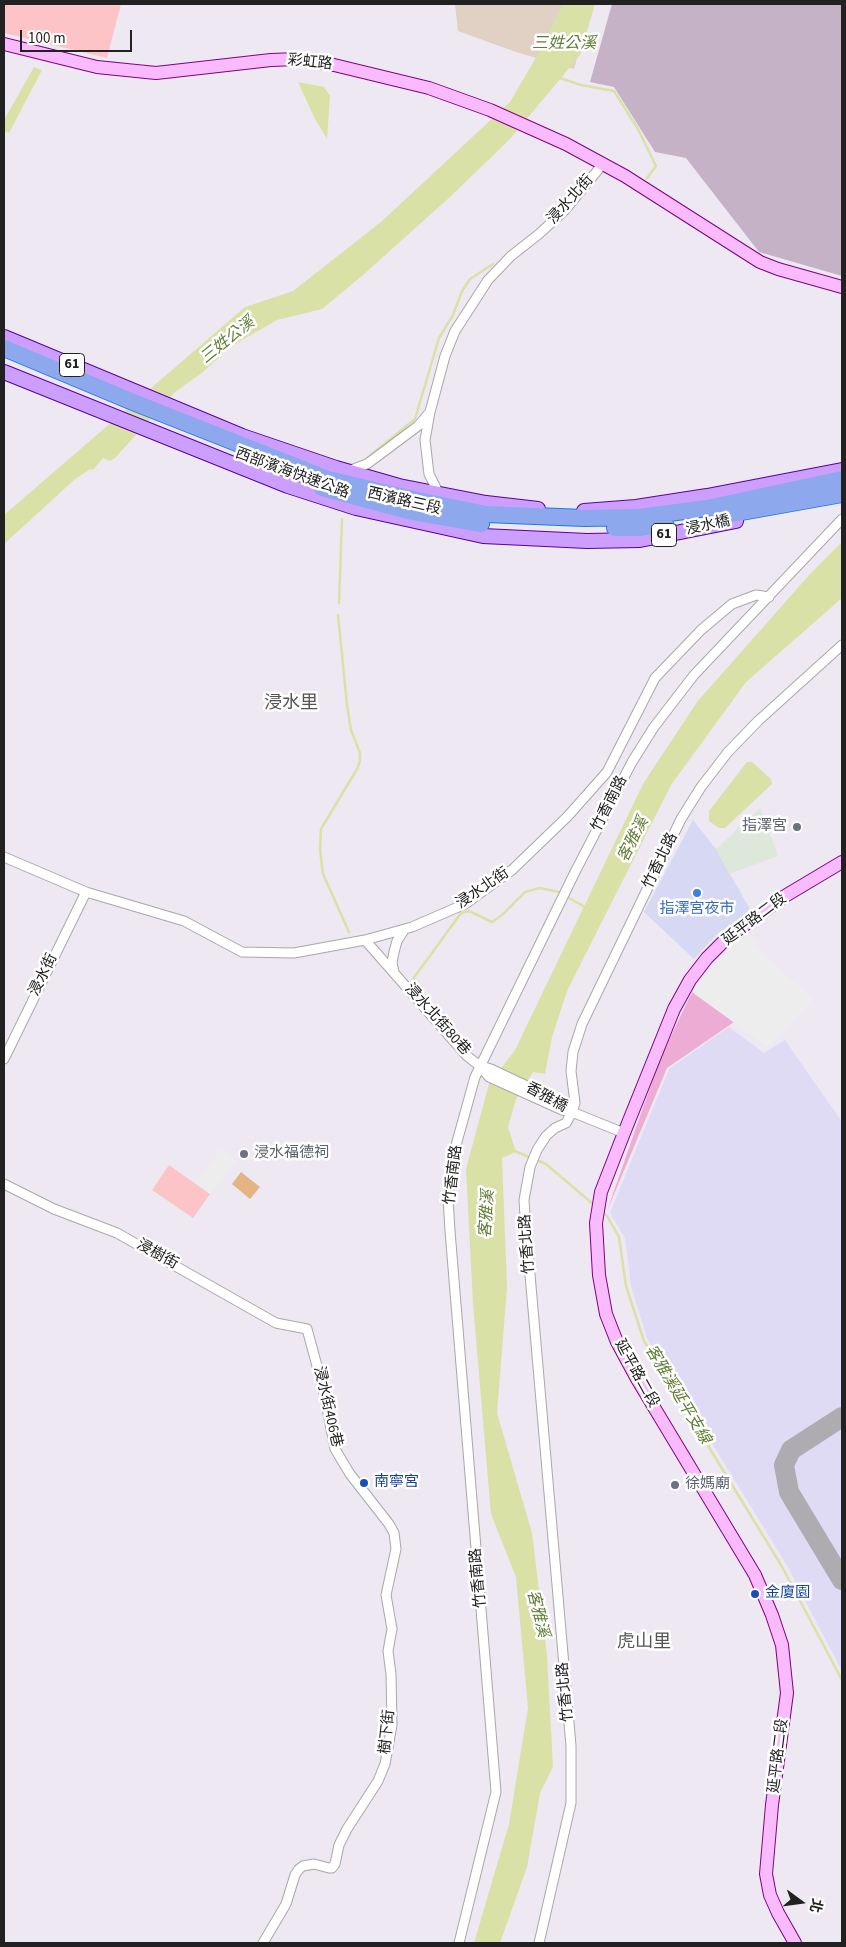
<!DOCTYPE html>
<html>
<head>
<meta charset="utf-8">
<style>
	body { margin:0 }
	#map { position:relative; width:846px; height:1947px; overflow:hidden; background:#ede8f2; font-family:"Source Sans 3","Noto Sans TC",sans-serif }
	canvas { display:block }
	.frame { position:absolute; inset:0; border:5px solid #212121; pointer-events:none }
	.north { position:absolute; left:776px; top:1877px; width:50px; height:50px; -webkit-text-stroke:4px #fff; paint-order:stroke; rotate:104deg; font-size:14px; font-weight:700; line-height:20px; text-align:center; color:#212121 }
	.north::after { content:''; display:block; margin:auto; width:18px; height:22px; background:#212121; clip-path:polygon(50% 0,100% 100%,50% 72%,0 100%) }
	.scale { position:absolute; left:20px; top:30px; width:112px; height:22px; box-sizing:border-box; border:2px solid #212121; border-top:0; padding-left:6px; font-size:15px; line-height:18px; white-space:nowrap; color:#212121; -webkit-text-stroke:4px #fff; paint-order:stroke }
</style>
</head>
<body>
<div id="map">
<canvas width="846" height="1947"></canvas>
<div class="frame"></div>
<div class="north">北</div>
<div class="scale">100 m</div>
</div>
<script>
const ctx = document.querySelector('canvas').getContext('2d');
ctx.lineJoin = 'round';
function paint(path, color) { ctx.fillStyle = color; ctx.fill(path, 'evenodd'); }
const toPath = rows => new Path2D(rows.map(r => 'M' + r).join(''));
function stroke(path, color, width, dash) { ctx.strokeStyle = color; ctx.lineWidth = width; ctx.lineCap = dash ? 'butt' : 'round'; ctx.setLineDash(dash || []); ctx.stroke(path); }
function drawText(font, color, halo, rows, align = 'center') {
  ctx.font = font + ' "Source Sans 3","Noto Sans TC",sans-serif'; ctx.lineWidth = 5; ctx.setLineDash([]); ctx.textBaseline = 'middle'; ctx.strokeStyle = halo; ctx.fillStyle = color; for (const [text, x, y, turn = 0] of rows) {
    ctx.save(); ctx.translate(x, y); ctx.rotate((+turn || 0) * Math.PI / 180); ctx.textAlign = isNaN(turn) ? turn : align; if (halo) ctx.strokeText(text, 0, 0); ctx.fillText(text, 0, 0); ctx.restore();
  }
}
const commercial = toPath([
	[693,820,716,849,751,911,715,936,694,959,644,912]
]);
const military = toPath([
	[729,1027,764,1053,785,1040,842,1122,842,1671,785,1562,647,1338,631,1286,625,1238,610,1213,669,1069]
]);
const construction = toPath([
	[612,4,842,4,842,276,759,252,686,158,655,152,614,87,590,82]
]);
const grass = toPath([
	[692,992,734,1022,667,1068,607,1211,660,1059]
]);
const wetland = toPath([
	[455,4,592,4,574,69,516,52,458,31]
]);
const park = toPath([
	[4,4,121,4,107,58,4,33],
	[169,1165,210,1194,193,1218,152,1190]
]);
const pitch = toPath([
	[241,1172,260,1187,250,1199,232,1184]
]);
const parking = toPath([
	[745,930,757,942,754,946,813,999,769,1048,692,992],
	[221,1149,236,1161,210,1194,196,1184]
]);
const plaza = toPath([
	[760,808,778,856,729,874,716,849]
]);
const water = toPath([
	[563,4,595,4,580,55,510,139,451,196,363,275,322,309,277,320,230,347,203,372,175,392,115,458,110,461,103,458,93,470,90,469,74,480,4,544,4,515,245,307,293,291,381,222,510,102,541,49],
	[34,67,42,70,9,133,4,131,4,120],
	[298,82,324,87,330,96,327,139,314,117],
	[842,542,842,598,746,682,671,785,567,991,552,1037,545,1074,533,1072,516,1099,508,1127,516,1152,502,1158,507,1287,497,1413,532,1533,547,1656,553,1767,540,1793,527,1867,500,1943,474,1943,509,1824,528,1708,516,1577,491,1514,473,1304,466,1169,489,1084,515,1050,643,784,697,702,810,574],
	[747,762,752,762,771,779,772,784,725,828,719,828,709,821,709,811]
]);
const stream = toPath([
	[557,77,581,85,614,91,638,129,656,166,647,178],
	[366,459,415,419,439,338,453,315,462,291,470,279,493,264],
	[339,603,342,519],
	[338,615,347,705,351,730,360,753,360,761,357,769,321,829,320,849,323,874,349,932],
	[569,898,585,907],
	[413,979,461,913,469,911,492,922,502,915,525,892,540,888,559,892],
	[515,1151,531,1158],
	[536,1160,546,1164,594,1205],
	[602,1212,607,1216,619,1237,626,1286,644,1341,781,1565,842,1680]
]);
const taxiway = toPath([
	[842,1417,791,1450,784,1465,789,1492,842,1580]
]);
const street = toPath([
	[348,471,367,464,418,426,430,412],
	[439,494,429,474,425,440,430,412,445,356,455,331,488,280,511,256,539,234,565,210,598,170,601,164],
	[4,857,86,892,184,921,242,952,294,953,365,940,412,927,465,904,512,870,568,816,607,772,655,678,701,630,732,604,756,595,769,597],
	[365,940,467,1056,480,1066,489,1077,562,1110,572,1112,624,1133],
	[394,972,392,963,394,952,397,941,404,930],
	[4,1059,86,892],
	[481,1066,491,1069,565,1104,572,1112],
	[4,1184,54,1209,117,1233,276,1323,307,1329,323,1388,335,1449,350,1474,389,1524,394,1533,396,1549,386,1595,392,1629,388,1651,391,1674,392,1725,385,1764,378,1781,347,1829,339,1845,335,1864,332,1868,329,1868,314,1864,303,1866,299,1869,295,1875,286,1904,263,1943],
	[459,1943,496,1792,450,1231,448,1198,453,1156,475,1077,574,874,632,762,654,727,694,675,842,519],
	[539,1943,571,1803,571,1746,525,1217,524,1200,530,1167,537,1150,546,1136,555,1128,566,1123,572,1112,575,1103,571,1071,573,1052,582,1024,681,819,701,787,728,752,758,721,842,645]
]);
const secondary = toPath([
	[4,44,97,67,156,73,271,60,297,59,334,65,429,88,490,110,566,144,625,176,760,262,778,269,842,287],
	[795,1943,778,1913,770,1895,766,1874,772,1805,787,1693,782,1645,772,1615,755,1575,637,1379,617,1342,606,1314,599,1275,596,1223,601,1192,624,1133,674,1009,690,980,707,958,729,936,785,896,842,862]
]);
const primary = toPath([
	[4,337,242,436,336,468,399,486,486,503,538,509],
	[4,372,288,486,356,508,483,536,587,541,640,540,736,521],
	[584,511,636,507,707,496,842,470]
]);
const highway = toPath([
	[4,348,133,402,328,479,413,499,486,514,584,518,639,517,707,508,842,479],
	[322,488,408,511,481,524],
	[719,516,842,494],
	[615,528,639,528,665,524]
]);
const markers = [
	[797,827,5,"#6b7280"],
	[697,893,5,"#3f7fe0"],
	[244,1154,5,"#6b7280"],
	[364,1483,5,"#1a4fb4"],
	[675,1485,5,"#6b7280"],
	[755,1594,5,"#1a4fb4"]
];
const shields = [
	[72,365,25],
	[664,535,25]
];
const shieldNames = [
	["61",72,365],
	["61",664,535]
];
const streetNames = [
	["彩虹路",310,63,6],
	["浸水北街",571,200,-48],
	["西部濱海快速公路",292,474,20],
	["西濱路三段",404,502,13],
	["浸水橋",708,526,-12],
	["竹香南路",610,804,-63],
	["竹香北路",661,861,-64],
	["浸水北街",483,889,-34],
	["延平路二段",755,920,-37],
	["浸水街",44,975,-64],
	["浸水北街80巷",437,1020,48],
	["香雅橋",546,1098,29],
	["竹香南路",454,1175,-83],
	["竹香北路",528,1244,-94],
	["浸樹街",157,1255,29],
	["延平路二段",636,1374,61],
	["浸水街406巷",327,1407,77],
	["竹香南路",479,1578,-95],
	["竹香北路",566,1692,-95],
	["樹下街",388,1732,-84],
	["延平路二段",779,1756,-83]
];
const worshipNames = [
	["指澤宮",787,827,"right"],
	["浸水福德祠",254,1154],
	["徐媽廟",685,1485]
];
const shopNames = [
	["指澤宮夜市",697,910]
];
const transitNames = [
	["南寧宮",374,1483],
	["金廈園",765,1594]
];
const waterNames = [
	["三姓公溪",564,44],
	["三姓公溪",228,341,-39],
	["客雅溪",634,840,-63],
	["客雅溪",488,1214,-86],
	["客雅溪延平支線",677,1395,59],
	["客雅溪",537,1614,76]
];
const quarterNames = [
	["浸水里",291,704],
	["虎山里",644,1643]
];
paint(commercial, '#d7d8f3');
paint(military, '#dfdbf4');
paint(construction, '#c5b2c7');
paint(grass, '#edacd3');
paint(wetland, '#e1d0c4');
paint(park, '#fcc4c6');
paint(pitch, '#e4b483');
paint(parking, '#ededed');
paint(plaza, '#dde8db');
paint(water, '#dae1a6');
stroke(stream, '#dae1a6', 2.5);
stroke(taxiway, '#aeacb0', 20);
stroke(street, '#a8a8a8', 11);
stroke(secondary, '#800080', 14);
stroke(primary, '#59009e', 16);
stroke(highway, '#2078e4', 18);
stroke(street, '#fff', 9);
stroke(secondary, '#f9bbfd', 12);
stroke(primary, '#cc9fff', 14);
stroke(highway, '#8da8ec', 16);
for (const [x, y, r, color] of markers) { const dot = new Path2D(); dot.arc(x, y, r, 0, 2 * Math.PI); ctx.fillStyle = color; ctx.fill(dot); stroke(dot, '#fff', 2); }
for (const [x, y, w] of shields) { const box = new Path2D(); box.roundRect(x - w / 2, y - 11.5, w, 23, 4); ctx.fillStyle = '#fff'; ctx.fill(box); stroke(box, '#212121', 1); }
drawText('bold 14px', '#212121', null, shieldNames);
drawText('15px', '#212121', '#fff', streetNames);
drawText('15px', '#5b616d', '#fff', worshipNames, 'left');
drawText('15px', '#366cbe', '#fff', shopNames);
drawText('15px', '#164399', '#fff', transitNames, 'left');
drawText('italic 16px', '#607d34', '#fff', waterNames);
drawText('18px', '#545454', '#fff', quarterNames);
</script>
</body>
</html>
